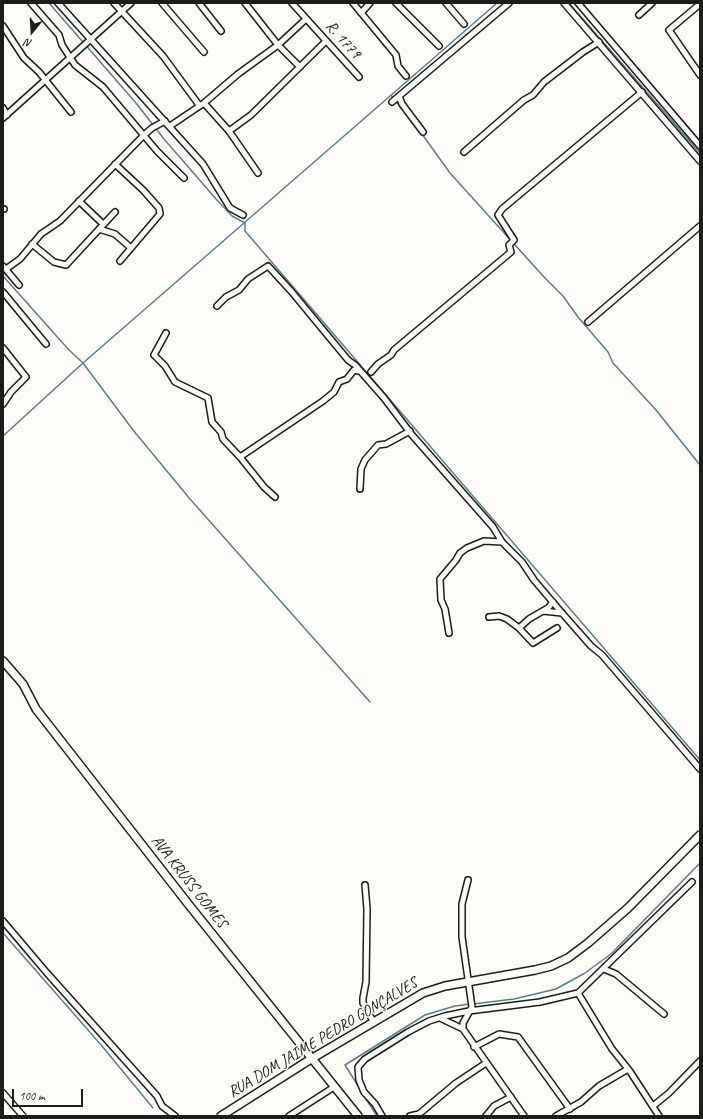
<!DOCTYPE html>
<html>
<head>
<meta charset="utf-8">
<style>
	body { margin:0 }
	#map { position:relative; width:703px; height:1119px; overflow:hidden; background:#fdfcf7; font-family:Caveat,sans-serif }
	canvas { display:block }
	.frame { position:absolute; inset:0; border:4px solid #1c1c1c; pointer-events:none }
	.north { position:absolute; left:12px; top:12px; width:40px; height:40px; -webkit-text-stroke:3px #fdfcf7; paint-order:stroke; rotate:198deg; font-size:11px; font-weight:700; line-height:16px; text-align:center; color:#1c1c1c }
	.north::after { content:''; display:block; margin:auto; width:14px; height:18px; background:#1c1c1c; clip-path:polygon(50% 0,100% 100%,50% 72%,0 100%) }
	.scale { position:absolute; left:12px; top:1089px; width:71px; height:18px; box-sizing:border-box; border:2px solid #1c1c1c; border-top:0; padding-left:5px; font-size:12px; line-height:14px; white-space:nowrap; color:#1c1c1c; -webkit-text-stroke:3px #fdfcf7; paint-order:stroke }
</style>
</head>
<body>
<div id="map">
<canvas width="703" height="1119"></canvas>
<div class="frame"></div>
<div class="north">N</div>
<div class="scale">100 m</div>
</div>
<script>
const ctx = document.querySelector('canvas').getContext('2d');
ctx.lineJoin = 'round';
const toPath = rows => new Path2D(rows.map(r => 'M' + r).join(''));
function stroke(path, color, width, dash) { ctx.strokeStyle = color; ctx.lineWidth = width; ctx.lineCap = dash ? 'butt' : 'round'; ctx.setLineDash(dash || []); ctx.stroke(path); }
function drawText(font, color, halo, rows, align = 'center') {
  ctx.font = font + ' Caveat,sans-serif'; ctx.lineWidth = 3; ctx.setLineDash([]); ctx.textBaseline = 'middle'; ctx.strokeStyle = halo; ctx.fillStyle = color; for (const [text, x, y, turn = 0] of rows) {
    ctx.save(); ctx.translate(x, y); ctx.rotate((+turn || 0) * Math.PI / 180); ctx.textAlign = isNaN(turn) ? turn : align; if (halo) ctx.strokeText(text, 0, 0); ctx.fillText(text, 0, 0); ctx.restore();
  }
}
const stream = toPath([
	[49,3,136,103,164,139,216,199,232,216,245,223,245,231,700,760],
	[569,3,700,153],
	[391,95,403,110],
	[422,134,450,173,544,277,563,296,578,317,608,352,613,363,656,410,700,465],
	[3,276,69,350,83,363,133,430,190,499,370,702],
	[3,436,83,363,497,3],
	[3,933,102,1046,153,1108],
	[473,1004,514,999,556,989,585,973,611,954,700,863],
	[360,1089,345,1065,425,1015,455,1006,470,1004],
	[364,1096,377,1116]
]);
const street = toPath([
	[31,3,59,35,62,45,75,65,103,87,157,151,184,178],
	[58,3,203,164,230,208,243,215],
	[114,3,163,56,199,105],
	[162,3,204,52],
	[199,3,221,31],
	[245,3,278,45,300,67],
	[292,3,359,77],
	[353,3,396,55,398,66,406,76],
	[396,3,439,46],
	[446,3,464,24],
	[564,3,700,161],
	[578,3,700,146],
	[700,4,669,30,700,75],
	[361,13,370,3],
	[639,15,652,3],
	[3,26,24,58,39,72,71,112],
	[399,96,402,104,423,132],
	[392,102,509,3],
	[204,103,229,131,258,173],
	[3,108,7,115],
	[3,118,131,3],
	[170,126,204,103,238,74,278,45,306,19],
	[229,131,251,115,326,41],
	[464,152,524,100,533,95,544,82,583,52,599,42],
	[115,164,143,190,159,208,160,214,120,261],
	[79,201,103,224],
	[3,209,4,209],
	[99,229,115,234,131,248],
	[32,244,54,262,66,265,115,212],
	[3,266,19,285],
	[6,269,20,259,41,234,60,221,144,135,152,128,165,121],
	[3,292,46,344],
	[217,306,226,297,239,290,248,279,268,266,291,291,348,360,355,365,384,398,412,435,493,527,502,542,522,562,534,580,562,613,591,646,602,655,700,769],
	[588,322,700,226],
	[166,333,154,355,165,366,175,382,208,398,212,422,221,432,223,439,240,457],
	[3,348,26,377,11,392,3,404],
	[371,372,378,364,391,355,394,350,511,252,509,245,514,240,498,215,502,209,642,92],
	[360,489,361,469,365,460,378,445,386,444,410,431],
	[275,497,264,487,240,457,323,401,334,392,339,382,347,379,354,370,359,371],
	[543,611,562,613],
	[489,617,499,616,507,619,519,628,533,643,557,628],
	[519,628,529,619,548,608,553,602],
	[449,633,445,609,441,600,440,579,456,560,460,553,467,548,484,541,502,542],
	[468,880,462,904,462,937,472,1007,463,1023,463,1029,524,1116],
	[365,885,367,909,366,982,363,998,363,1003,373,1021],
	[3,921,47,973,157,1096,162,1106,175,1116],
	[604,969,616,974,664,1014],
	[578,993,612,1049,629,1070,659,1116],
	[440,1018,463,1029],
	[474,1047,499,1034,518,1037,570,1109],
	[3,1093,23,1116],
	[653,1106,669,1093,700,1061],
	[289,1116,334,1087],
	[382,1116,375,1104,364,1092,359,1080,358,1067,365,1059,408,1032,429,1021,445,1016,469,1011,540,1002,578,993,692,882],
	[410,1116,419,1114,456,1083,486,1063],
	[486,1116,494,1106,511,1097],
	[556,1116,581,1102,599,1086,628,1069]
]);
const secondary = toPath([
	[3,661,23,684,36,709,189,905,358,1116],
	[221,1116,311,1059,423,993,445,986,535,970,551,966,568,958,588,943,628,908,700,835]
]);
const streetNames = [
	["R. 1779",343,40,48],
	["AVA KRUSS GOMES",189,882,52],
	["RUA DOM JAIME PEDRO GONÇALVES",323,1038,-31]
];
stroke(stream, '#53828c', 1.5);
stroke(street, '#1c1c1c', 8);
stroke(secondary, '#1c1c1c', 10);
stroke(street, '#fdfcf7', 5);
stroke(secondary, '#fdfcf7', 7);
drawText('16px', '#1c1c1c', '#fdfcf7', streetNames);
</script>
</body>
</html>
